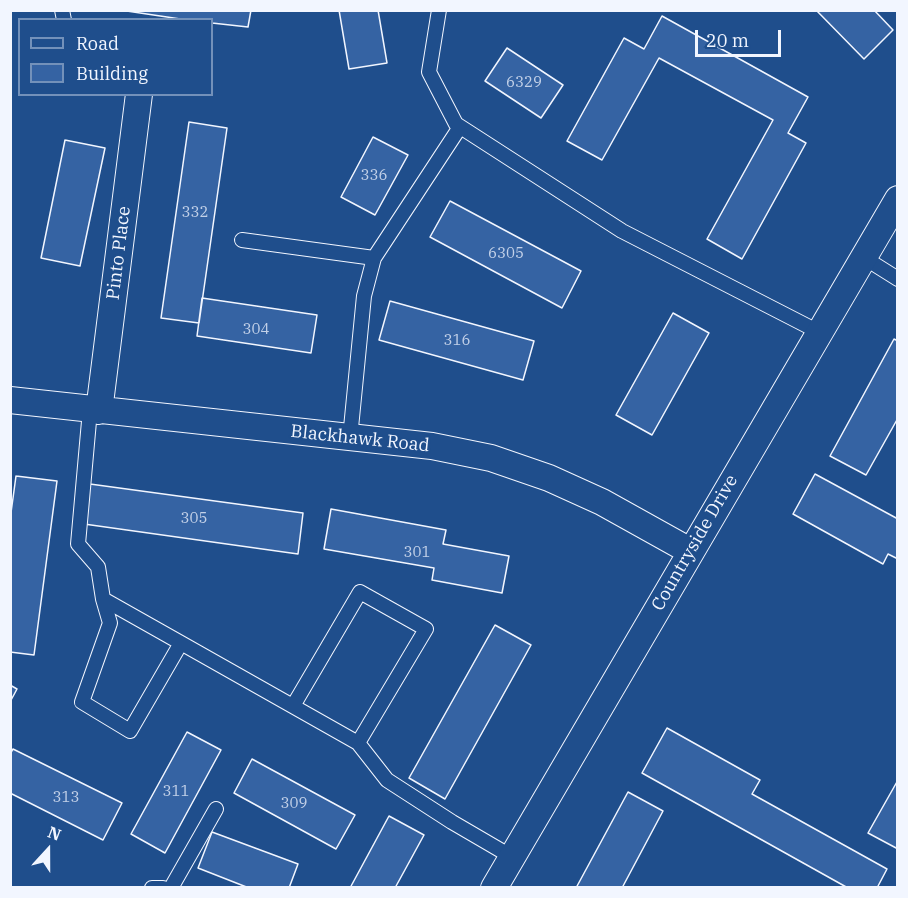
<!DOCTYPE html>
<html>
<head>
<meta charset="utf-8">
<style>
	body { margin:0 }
	#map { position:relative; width:908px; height:898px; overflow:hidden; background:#1f4e8c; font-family:"IBM Plex Serif",serif }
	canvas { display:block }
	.frame { position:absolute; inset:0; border:12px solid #f2f6ff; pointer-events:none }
	.legend { position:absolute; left:18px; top:18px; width:195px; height:78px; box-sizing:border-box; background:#1f4e8c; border:2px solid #7391ba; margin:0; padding:8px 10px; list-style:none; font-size:18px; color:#f2f6ff }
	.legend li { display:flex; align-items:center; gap:12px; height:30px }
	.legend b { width:30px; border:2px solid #7391ba }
	.north { position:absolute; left:18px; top:820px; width:60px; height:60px; -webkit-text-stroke:4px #1f4e8c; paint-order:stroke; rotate:21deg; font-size:16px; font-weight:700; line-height:24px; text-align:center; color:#f2f6ff }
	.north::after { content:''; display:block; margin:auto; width:21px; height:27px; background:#f2f6ff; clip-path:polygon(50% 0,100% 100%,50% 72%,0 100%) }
	.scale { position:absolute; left:695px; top:30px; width:86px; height:27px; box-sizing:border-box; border:3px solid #f2f6ff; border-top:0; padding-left:8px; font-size:18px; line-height:21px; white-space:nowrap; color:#f2f6ff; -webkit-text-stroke:4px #1f4e8c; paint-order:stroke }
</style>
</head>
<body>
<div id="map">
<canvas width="908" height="898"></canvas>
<div class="frame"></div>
<ul class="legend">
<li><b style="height:8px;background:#1f4e8c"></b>Road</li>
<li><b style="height:16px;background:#3563a3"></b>Building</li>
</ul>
<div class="north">N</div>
<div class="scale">20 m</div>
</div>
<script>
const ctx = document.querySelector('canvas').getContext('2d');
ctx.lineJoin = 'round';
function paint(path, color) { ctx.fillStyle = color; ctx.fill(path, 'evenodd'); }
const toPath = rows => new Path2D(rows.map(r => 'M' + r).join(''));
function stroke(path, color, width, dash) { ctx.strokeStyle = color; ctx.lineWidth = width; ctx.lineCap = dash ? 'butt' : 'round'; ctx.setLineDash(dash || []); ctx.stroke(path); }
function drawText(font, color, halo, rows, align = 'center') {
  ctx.font = font + ' "IBM Plex Serif",serif'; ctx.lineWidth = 4.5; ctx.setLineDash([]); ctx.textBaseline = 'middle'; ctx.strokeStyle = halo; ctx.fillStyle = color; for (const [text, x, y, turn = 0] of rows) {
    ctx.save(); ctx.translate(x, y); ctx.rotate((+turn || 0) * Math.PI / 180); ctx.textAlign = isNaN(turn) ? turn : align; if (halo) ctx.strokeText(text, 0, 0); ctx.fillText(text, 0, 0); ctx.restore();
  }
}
const building = toPath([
	[120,10,251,10,248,27,212,23,212,20,187,20,120,10],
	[339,10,378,10,387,63,349,69,339,10],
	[816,10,874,10,893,30,864,59,816,10],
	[662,16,808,97,788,133,806,143,742,259,707,239,773,120,659,58,602,160,567,141,624,38,644,49,662,16],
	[507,48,563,85,541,118,485,81,507,48],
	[189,122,227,128,199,323,161,318,189,122],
	[373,137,408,155,375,215,341,197,373,137],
	[65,140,105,148,80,266,41,258,65,140],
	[450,201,581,271,562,308,430,237,450,201],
	[202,298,317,315,311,353,197,336,202,298],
	[390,301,534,341,523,380,379,340,390,301],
	[673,313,709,333,652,435,616,415,673,313],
	[894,339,898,341,898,418,866,475,830,456,894,339],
	[815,474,898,519,898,559,888,554,883,564,793,514,815,474],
	[16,476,57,481,34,655,10,652,10,520,16,476],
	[90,484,303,513,298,554,84,524,90,484],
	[331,509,446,530,443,544,509,556,502,593,432,580,434,568,324,549,331,509],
	[495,625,531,645,445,799,409,778,495,625],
	[10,685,17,689,10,702,10,685],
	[667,728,760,780,752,794,887,869,877,888,848,888,642,773,667,728],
	[187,732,221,750,165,853,131,834,187,732],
	[13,749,122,803,103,840,10,793,10,754,13,749],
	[252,759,355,815,336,849,234,793,252,759],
	[898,780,898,849,868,833,898,780],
	[628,792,663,811,622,888,576,888,628,792],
	[389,816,424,835,395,888,350,888,389,816],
	[212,832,298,864,289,888,249,888,198,868,212,832]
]);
const lane = toPath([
	[62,10,64,20],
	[439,10,429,72,456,124,622,231,819,332],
	[242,240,374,258],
	[863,257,898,279],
	[90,410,78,544,98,567,103,599,110,623,82,702,130,731,181,643,103,599],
	[350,438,364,296,374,258,460,127],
	[181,643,358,743,387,780,452,822,512,857],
	[293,706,360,592,426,629,358,743],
	[152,888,163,888],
	[171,888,216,809]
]);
const street = toPath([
	[10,400,432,446,491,458,549,478,602,502,690,551],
	[99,411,139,94],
	[494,888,898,199]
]);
const numberNames = [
	["6329",524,83],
	["336",374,176],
	["332",195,213],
	["6305",506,254],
	["304",256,330],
	["316",457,341],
	["305",194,519],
	["301",417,553],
	["311",176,792],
	["313",66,798],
	["309",294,804]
];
const streetNames = [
	["Pinto Place",119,253,-83],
	["Blackhawk Road",360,439,6],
	["Countryside Drive",695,543,-60]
];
paint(building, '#3563a3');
stroke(building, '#f2f6ff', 1.5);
stroke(lane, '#f2f6ff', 16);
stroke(street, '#f2f6ff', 28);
stroke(lane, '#1f4e8c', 14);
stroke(street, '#1f4e8c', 26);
drawText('15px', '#c3d1e8', null, numberNames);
drawText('18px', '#f2f6ff', '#1f4e8c', streetNames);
</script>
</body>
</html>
